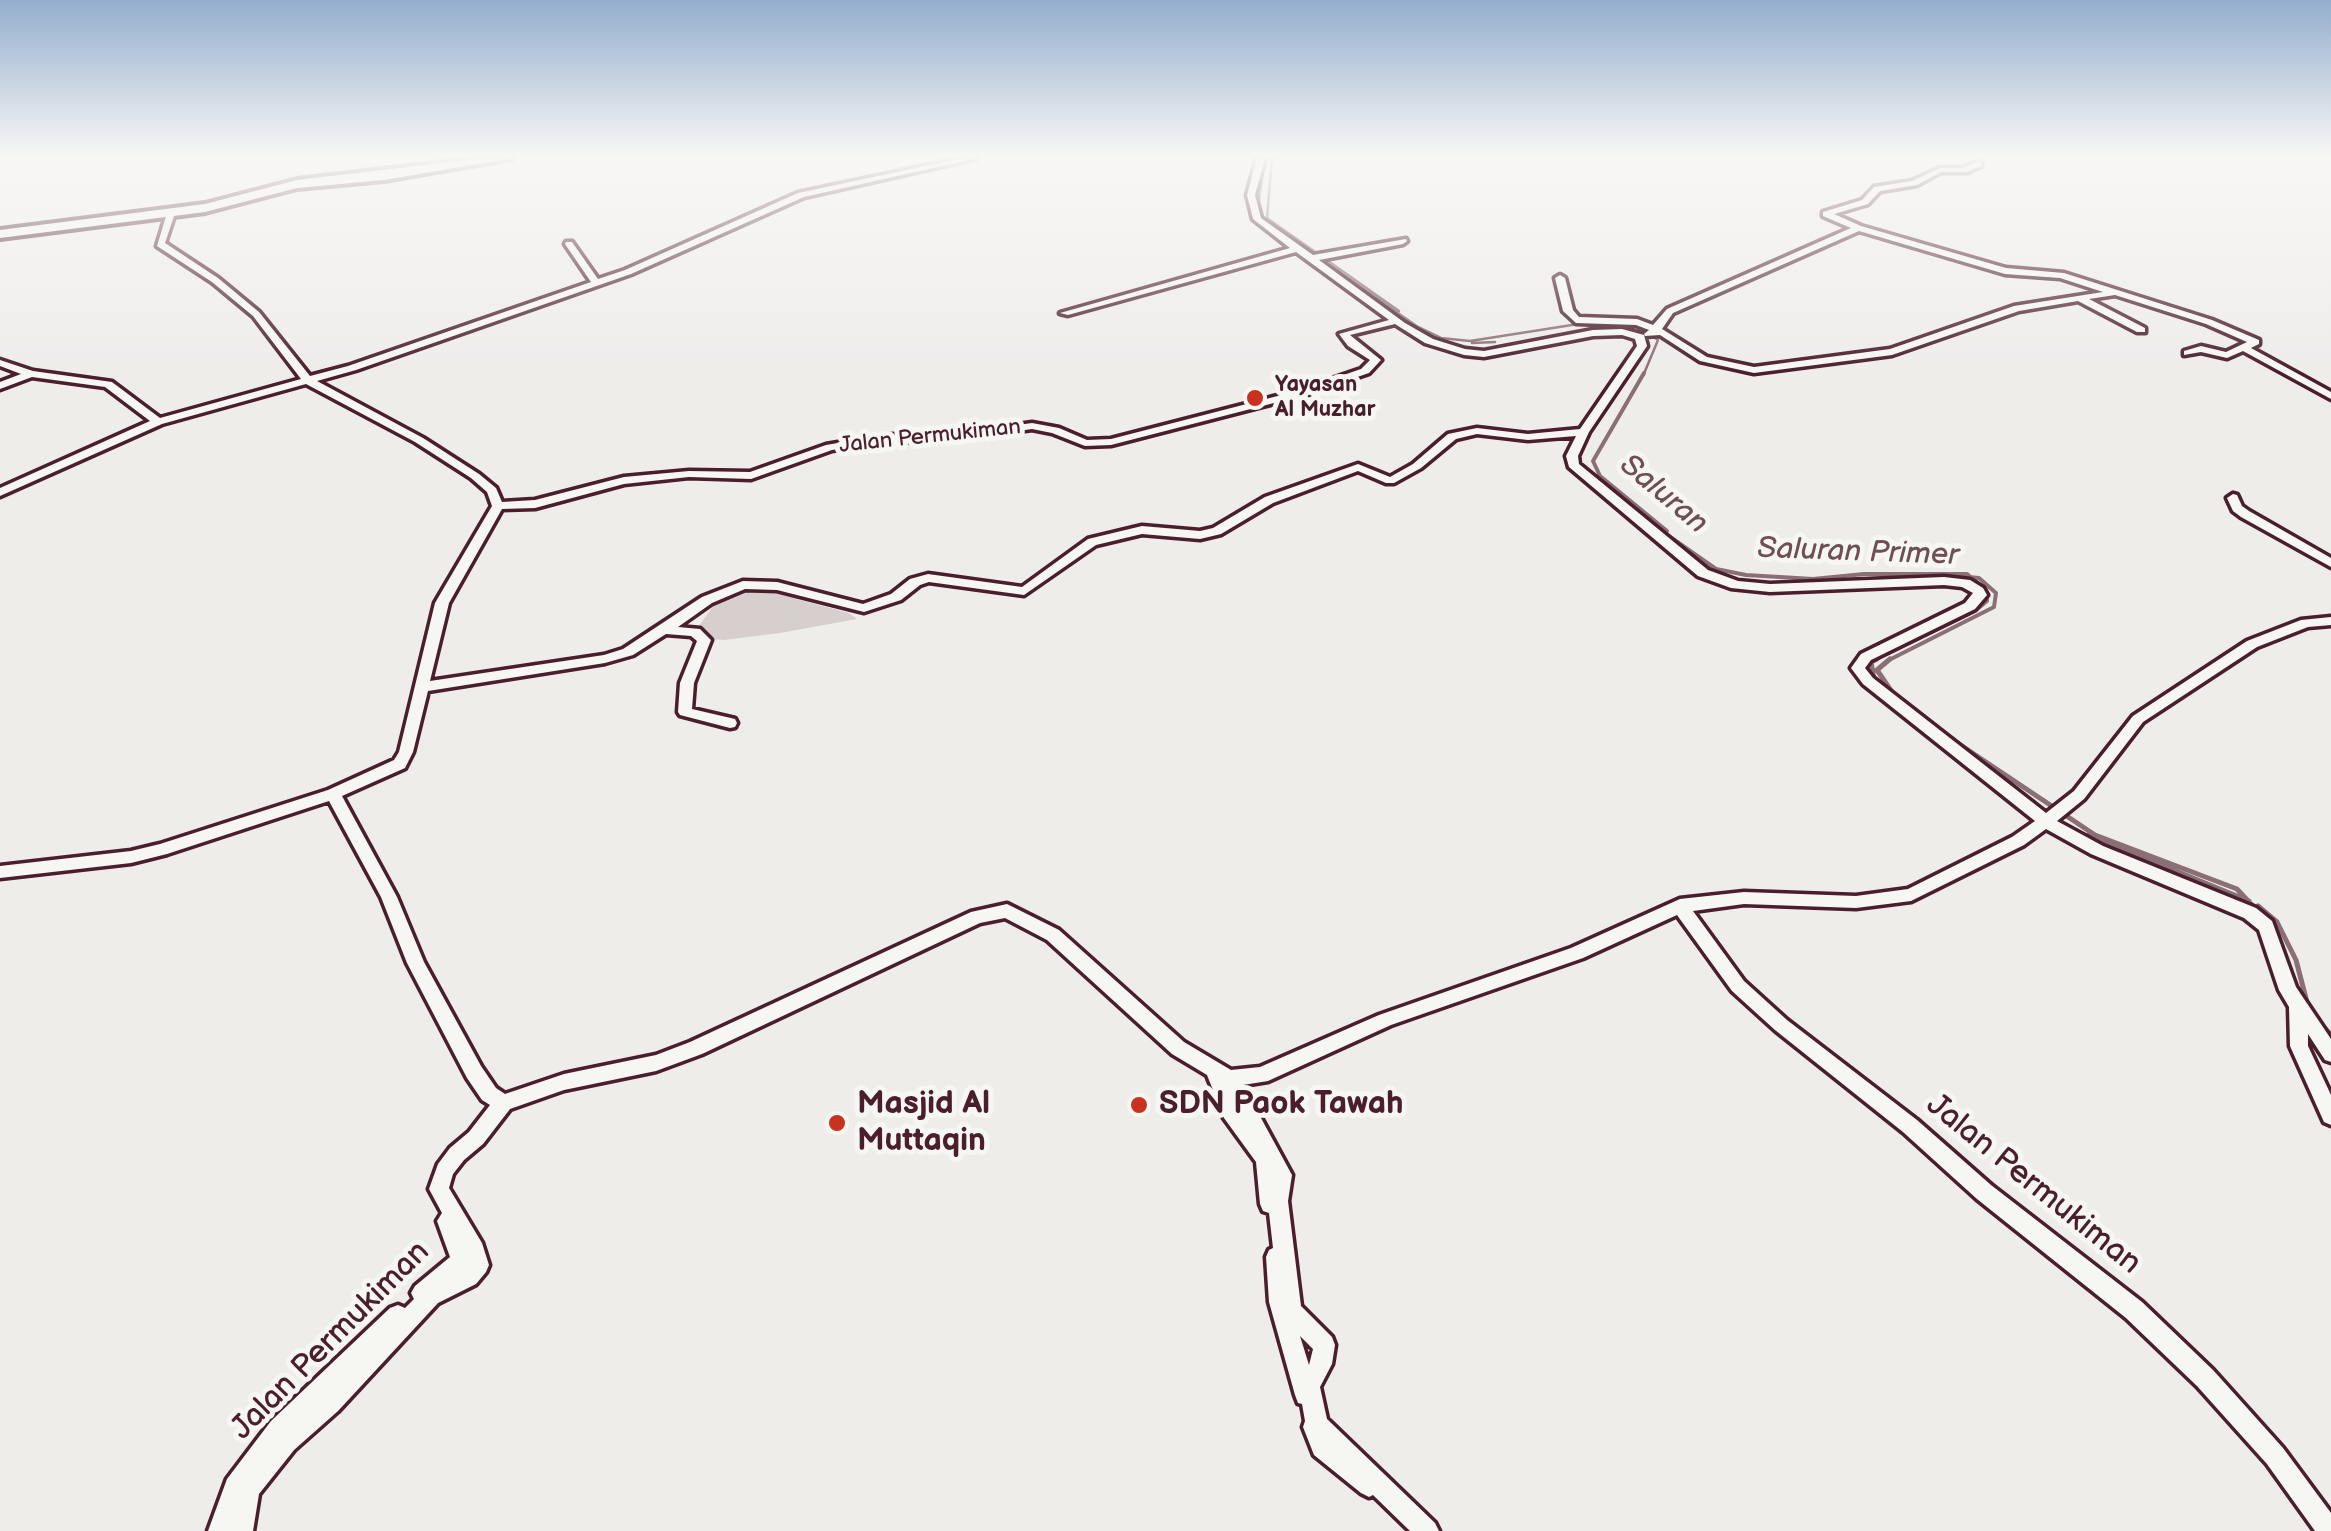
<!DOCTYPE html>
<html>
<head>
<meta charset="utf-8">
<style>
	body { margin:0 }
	canvas { display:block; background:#efedea }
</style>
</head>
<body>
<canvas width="2331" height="1531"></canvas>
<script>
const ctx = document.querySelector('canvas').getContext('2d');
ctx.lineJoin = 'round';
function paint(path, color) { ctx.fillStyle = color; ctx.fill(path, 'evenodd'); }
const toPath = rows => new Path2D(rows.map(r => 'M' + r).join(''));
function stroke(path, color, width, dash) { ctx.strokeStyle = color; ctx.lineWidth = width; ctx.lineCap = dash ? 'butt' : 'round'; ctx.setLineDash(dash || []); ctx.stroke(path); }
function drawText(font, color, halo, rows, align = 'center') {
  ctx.font = font + ' "Balsamiq Sans",sans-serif'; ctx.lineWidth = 10; ctx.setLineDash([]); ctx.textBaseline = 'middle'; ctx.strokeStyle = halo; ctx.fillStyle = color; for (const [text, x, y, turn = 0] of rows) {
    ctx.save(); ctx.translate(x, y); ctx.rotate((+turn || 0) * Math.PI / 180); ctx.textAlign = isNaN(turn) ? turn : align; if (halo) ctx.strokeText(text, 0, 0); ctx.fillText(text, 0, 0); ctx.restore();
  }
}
const green = toPath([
	[756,588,849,613,857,619,780,633,724,640,698,638,696,630,719,598]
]);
const streamFar2 = toPath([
	[1265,158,1257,215,1418,327,1441,338,1470,341,1591,322],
	[1272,158,1267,218,1399,311],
	[1622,324,1643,334,1649,347,1627,376],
	[1639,328,1658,340,1643,376],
	[1472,343,1495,342]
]);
const streamFar1 = toPath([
	[1644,373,1593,461,1600,476,1667,531],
	[1624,380,1629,373],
	[1653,525,1716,569,1746,575,1813,579,1864,574,1967,574,1986,590,1987,601,1975,611,1872,661],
	[1887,661,1994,607,1996,593,1979,578,1969,577]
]);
const stream = toPath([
	[1890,659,1877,670,1896,698],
	[1875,685,1871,662,1877,659],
	[1953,740,2095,835,2237,889,2261,915],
	[2088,835,2249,901],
	[2258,906,2277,922,2296,960,2309,1010],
	[2317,1020,2331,1035]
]);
const street = toPath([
	[963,158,977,158,804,197,631,274,356,370,317,381,423,438,479,474,496,488,502,502,535,500,624,477,689,471,750,472,826,445,886,435,941,436,1032,423,1059,428,1087,440,1111,439,1297,391,1361,369,1370,360,1348,346,1339,334,1389,320,1296,252,1068,315,1060,313,1290,248,1253,219,1247,195,1257,158,1265,158,1255,195,1261,218,1313,255,1406,239,1407,241,1403,244,1319,260,1405,323,1433,339,1465,349,1484,351,1593,330,1622,329,1644,335,1647,346,1589,432,1578,456,1579,464,1708,570,1738,581,1770,584,1944,577,1970,580,1983,588,1987,595,1975,609,1871,660,1865,668,1873,678,2046,813,2074,791,2133,716,2247,641,2301,620,2331,617,2331,625,2308,627,2257,647,2143,722,2084,799,2057,821,2103,846,2256,908,2272,921,2296,987,2331,1039,2331,1062,2325,1060,2308,1034,2308,1046,2331,1095,2331,1125,2324,1122,2290,1046,2289,1007,2279,990,2259,930,2244,918,2091,854,2046,829,2024,845,1911,901,1856,908,1744,904,1693,911,1744,981,1787,1020,1917,1120,1991,1185,2142,1302,2213,1370,2283,1448,2331,1513,2331,1531,2315,1531,2267,1464,2197,1386,2126,1318,1977,1199,1903,1132,1775,1030,1732,991,1677,915,1583,958,1391,1025,1268,1081,1243,1085,1292,1175,1288,1201,1301,1306,1332,1337,1335,1345,1332,1364,1320,1387,1327,1419,1435,1523,1439,1531,1410,1531,1373,1495,1369,1497,1361,1493,1314,1455,1303,1427,1305,1421,1302,1404,1298,1403,1295,1395,1269,1302,1266,1257,1269,1250,1273,1248,1269,1213,1263,1211,1260,1204,1256,1162,1224,1118,1207,1075,1172,1054,1047,940,1005,918,980,923,702,1054,656,1071,564,1090,510,1109,483,1144,464,1160,453,1174,449,1188,482,1243,489,1265,486,1272,476,1284,438,1303,338,1411,294,1450,259,1494,253,1531,208,1531,227,1479,271,1421,390,1308,398,1305,405,1308,414,1299,411,1293,415,1286,450,1257,437,1221,442,1213,429,1189,438,1164,450,1148,469,1132,490,1105,482,1100,467,1078,407,963,381,897,329,801,167,854,131,863,0,878,0,866,131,851,160,844,328,790,394,760,399,752,435,603,492,506,487,492,471,478,415,442,306,384,162,424,0,496,0,488,150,421,105,387,32,377,0,389,0,382,21,374,0,366,0,360,33,371,112,382,160,418,301,379,253,316,212,282,157,246,167,213,171,210,175,213,165,243,218,278,259,312,310,376,348,366,591,282,565,244,566,242,572,242,598,279,625,270,798,193,963,158],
	[1395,324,1425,343,1464,355,1484,357,1593,336,1622,335,1635,339,1637,346,1580,429,1528,434,1477,428,1448,434,1413,464,1390,477,1358,464,1265,497,1213,528,1200,531,1142,526,1088,539,1022,587,928,574,910,579,891,594,863,604,777,582,743,581,702,597,623,649,604,655,430,681,449,603,502,509,535,508,624,484,689,477,751,479,832,450,886,441,941,442,1032,429,1052,433,1085,446,1111,445,1305,395,1369,373,1381,360,1350,335,1395,324],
	[1477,434,1528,440,1576,436,1566,456,1569,467,1698,576,1731,588,1770,592,1944,585,1962,587,1973,593,1965,603,1861,654,1851,668,1863,684,2035,821,2012,837,1908,889,1856,896,1744,892,1680,899,1571,948,1379,1015,1260,1067,1231,1070,1184,1042,1059,930,1007,904,971,912,690,1042,656,1055,564,1074,505,1094,496,1088,481,1066,424,962,397,897,342,796,405,768,413,752,428,691,605,663,633,655,666,634,691,636,697,641,680,683,678,712,680,715,730,728,735,727,737,723,735,719,692,709,694,683,711,640,700,629,678,627,712,603,745,589,777,590,864,612,901,600,920,585,929,582,1024,595,1096,545,1142,534,1200,539,1221,534,1273,503,1358,471,1386,483,1394,483,1421,468,1456,439,1477,434],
	[1300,1336,1313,1349,1309,1365,1300,1336],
	[1978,162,1981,162,1981,166,1967,172,1941,172,1917,185,1880,191,1868,204,1834,214,1861,226,2006,268,2064,273,2212,320,2259,340,2259,344,2251,348,2331,392,2331,399,2243,351,2227,358,2201,352,2184,355,2184,351,2201,346,2226,352,2247,342,2206,324,2115,295,2089,299,2145,328,2145,332,2137,332,2078,301,2019,311,1892,355,1754,373,1700,361,1660,335,1645,336,1644,334,1649,330,1636,325,1576,323,1563,311,1555,278,1560,275,1565,278,1573,310,1579,317,1637,319,1653,325,1667,309,1851,228,1823,216,1823,212,1862,200,1874,187,1912,181,1940,168,1963,168,1978,162],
	[1859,231,2005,274,2060,278,2103,292,2014,306,1890,349,1754,367,1707,357,1662,329,1673,313,1859,231],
	[2233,494,2237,495,2242,506,2249,511,2331,558,2331,567,2241,517,2233,511,2227,498,2233,494]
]);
const secondary = toPath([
	[484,158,512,158,384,180,297,188,205,212,0,238,0,230,205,204,297,180,484,158]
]);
const markers = [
	[1255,398,10,"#c8321e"],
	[1139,1105,10,"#c8321e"],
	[837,1123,10,"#c8321e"]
];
const farPoinames = [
	["Yayasan",1275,385],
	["Al Muzhar",1275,410]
];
const farStreetnames = [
	["Jalan Permukiman",930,437,-6]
];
const waterNames = [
	["Saluran",1663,495,40],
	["Saluran Primer",1858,553,2]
];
const nearPoinames = [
	["Masjid Al",857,1105],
	["Muttaqin",857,1142],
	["SDN Paok Tawah",1159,1105]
];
const nearStreetnames = [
	["Jalan Permukiman",2033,1185,39],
	["Jalan Permukiman",331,1341,-45]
];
paint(green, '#d7cfce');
stroke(streamFar2, '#8a6f74', 2.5);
stroke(streamFar1, '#8a6f74', 4);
stroke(stream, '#8a6f74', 5);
stroke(street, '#4a1f2b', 7);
stroke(secondary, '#4a1f2b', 8);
paint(street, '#f6f6f2');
paint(secondary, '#f6f6f2');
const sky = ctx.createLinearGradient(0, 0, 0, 372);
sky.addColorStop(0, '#93aecd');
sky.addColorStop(0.42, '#f8f7f6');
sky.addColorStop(1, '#f8f7f600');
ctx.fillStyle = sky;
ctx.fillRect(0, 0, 2331, 372);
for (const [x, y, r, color] of markers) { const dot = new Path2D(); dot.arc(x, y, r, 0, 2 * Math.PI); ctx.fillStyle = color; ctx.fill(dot); stroke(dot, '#f6f6f2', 4); }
drawText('bold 22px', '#4a1f2b', '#f6f6f2', farPoinames, 'left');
drawText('22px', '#4a1f2b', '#f6f6f2', farStreetnames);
drawText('italic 30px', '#6f4e56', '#f6f6f2', waterNames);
drawText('bold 32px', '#4a1f2b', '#f6f6f2', nearPoinames, 'left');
drawText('32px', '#4a1f2b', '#f6f6f2', nearStreetnames);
</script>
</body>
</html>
